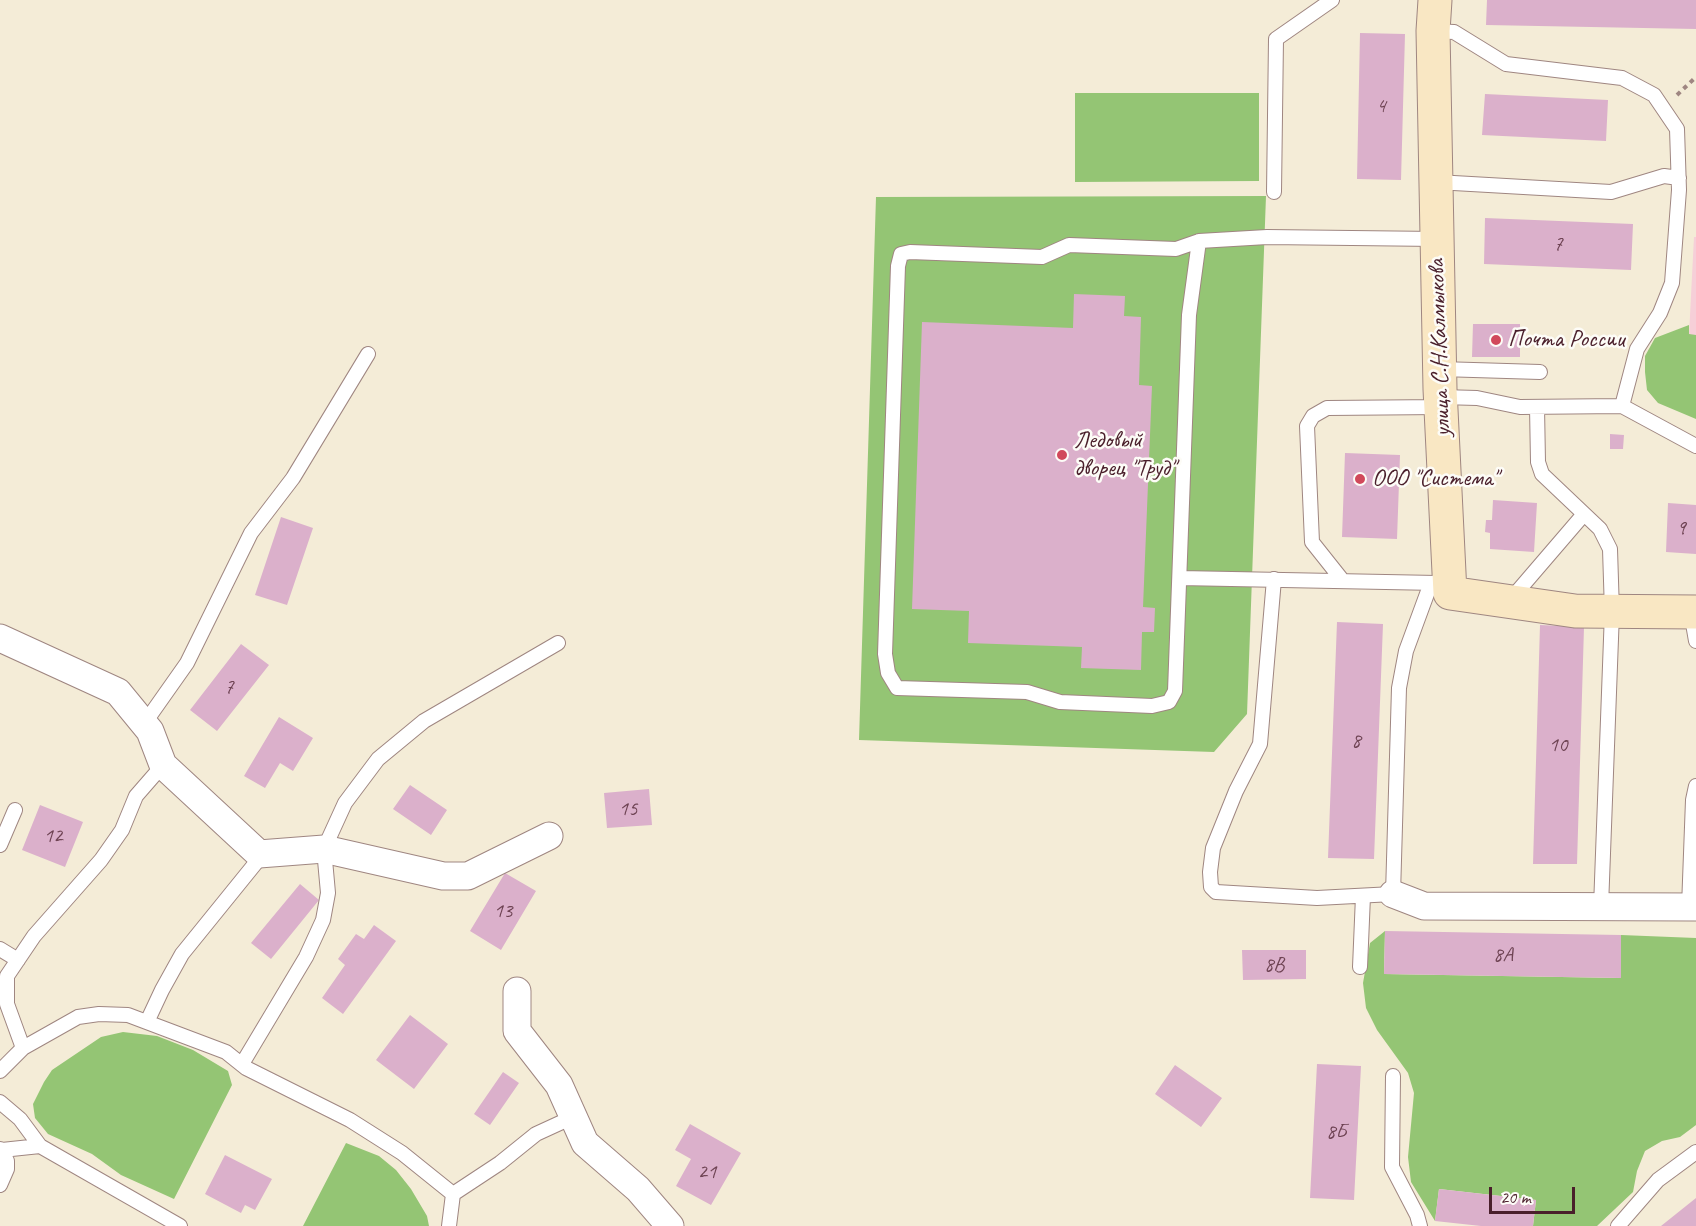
<!DOCTYPE html>
<html>
<head>
<meta charset="utf-8">
<style>
	body { margin:0 }
	#map { position:relative; width:1696px; height:1226px; overflow:hidden; background:#f4ecd7; font-family:Caveat,sans-serif }
	canvas { display:block }
	.scale { position:absolute; left:1489px; top:1187px; width:86px; height:27px; box-sizing:border-box; border:3px solid #4a1f2b; border-top:0; padding-left:8px; font-size:18px; line-height:21px; white-space:nowrap; color:#4a1f2b; -webkit-text-stroke:4px #fdfcf7; paint-order:stroke }
</style>
</head>
<body>
<div id="map">
<canvas width="1696" height="1226"></canvas>
<div class="scale">20 m</div>
</div>
<script>
const ctx = document.querySelector('canvas').getContext('2d');
ctx.lineJoin = 'round';
function paint(path, color) { ctx.fillStyle = color; ctx.fill(path, 'evenodd'); }
const toPath = rows => new Path2D(rows.map(r => 'M' + r).join(''));
function stroke(path, color, width, dash) { ctx.strokeStyle = color; ctx.lineWidth = width; ctx.lineCap = dash ? 'butt' : 'round'; ctx.setLineDash(dash || []); ctx.stroke(path); }
function drawText(font, color, halo, rows, align = 'center') {
  ctx.font = font + ' Caveat,sans-serif'; ctx.lineWidth = 5; ctx.setLineDash([]); ctx.textBaseline = 'middle'; ctx.strokeStyle = halo; ctx.fillStyle = color; for (const [text, x, y, turn = 0] of rows) {
    ctx.save(); ctx.translate(x, y); ctx.rotate((+turn || 0) * Math.PI / 180); ctx.textAlign = isNaN(turn) ? turn : align; if (halo) ctx.strokeText(text, 0, 0); ctx.fillText(text, 0, 0); ctx.restore();
  }
}
const built = toPath([
	[1694,237,1696,237,1696,335,1689,335]
]);
const green = toPath([
	[1075,93,1259,93,1259,181,1075,182],
	[1266,196,1247,714,1214,752,859,740,876,197],
	[1689,325,1689,334,1696,335,1696,419,1658,403,1647,390,1645,372,1645,356,1655,338],
	[1385,931,1384,974,1620,978,1621,935,1696,938,1696,1125,1680,1137,1662,1141,1645,1151,1637,1171,1633,1192,1597,1226,1533,1226,1536,1200,1439,1189,1435,1221,1411,1182,1408,1157,1414,1093,1408,1073,1377,1030,1366,1008,1363,983,1370,943],
	[123,1032,157,1036,193,1050,228,1071,232,1085,174,1199,121,1175,92,1154,48,1134,35,1118,33,1104,44,1082,52,1070,101,1037],
	[346,1143,379,1156,396,1170,411,1189,427,1216,429,1226,303,1226]
]);
const building = toPath([
	[1487,0,1696,0,1696,29,1486,25],
	[1360,33,1405,34,1401,180,1357,179],
	[1485,94,1608,100,1606,141,1482,135],
	[1485,218,1633,224,1631,270,1484,264],
	[1074,294,1125,296,1124,316,1141,317,1139,385,1152,386,1143,607,1155,608,1154,632,1142,632,1141,670,1081,668,1082,647,968,643,969,611,912,609,922,322,1073,328],
	[1473,324,1520,324,1520,357,1472,357],
	[1610,434,1624,435,1623,449,1610,449],
	[1345,453,1400,455,1397,539,1342,537],
	[1493,500,1537,503,1534,552,1490,549,1490,533,1485,532,1486,520,1492,520],
	[1668,503,1696,505,1696,554,1666,552],
	[281,517,313,528,287,605,255,595],
	[1337,622,1383,624,1374,859,1328,858],
	[1540,625,1584,627,1577,864,1533,864],
	[241,644,269,665,217,731,190,710],
	[279,717,313,738,293,771,280,763,265,788,244,776],
	[410,785,447,810,431,835,393,809],
	[649,789,652,825,607,828,604,793],
	[40,805,83,822,65,867,22,850],
	[505,873,536,891,501,950,470,931],
	[300,884,319,900,271,959,251,943],
	[374,925,396,941,343,1014,322,998,345,965,338,959,356,934,364,939],
	[1385,931,1621,935,1621,978,1384,974],
	[1242,950,1306,950,1306,979,1243,980],
	[410,1015,448,1044,414,1089,376,1060],
	[1317,1064,1361,1066,1354,1200,1310,1198],
	[1175,1065,1222,1098,1201,1127,1155,1094],
	[503,1072,519,1083,490,1125,474,1114],
	[690,1124,741,1153,711,1205,676,1186,691,1159,675,1150],
	[225,1155,272,1179,255,1210,245,1205,241,1213,205,1194],
	[1439,1189,1536,1200,1533,1226,1481,1226,1435,1221],
	[1696,1198,1696,1226,1661,1226]
]);
const path = toPath([
	[1677,95,1696,77]
]);
const lane = toPath([
	[1433,31,1454,32,1506,64,1622,78,1654,95,1677,129,1679,190,1672,283,1660,313,1637,349,1622,406],
	[1436,182,1611,192,1664,176,1679,178],
	[1274,192,1276,39,1332,0],
	[1199,241,1189,315,1175,691,1169,702,1152,706,1060,702,1027,692,897,688,888,673,885,654,898,266,901,254,910,252,1042,257,1069,245,1176,249,1199,241,1267,237,1437,239],
	[1440,369,1540,372],
	[1441,397,1477,398,1520,407,1622,406,1696,446],
	[1537,407,1538,462,1542,474,1600,529,1610,549,1612,612,1601,907],
	[1180,578,1437,583],
	[1274,579,1260,744,1236,791,1213,848,1210,872,1211,887,1216,892,1317,898,1393,894,1399,688,1406,651,1431,583],
	[1343,581,1312,542,1307,426,1313,416,1327,408,1441,407],
	[1511,599,1584,514],
	[1691,612,1696,641],
	[144,724,187,663,251,533,293,478,368,354],
	[0,845,15,810],
	[1689,907,1693,800,1696,786],
	[0,949,18,960],
	[1360,967,1363,896],
	[147,1022,162,990,182,954,263,854],
	[23,1048,7,1004,7,976,34,936,101,860,122,830,136,796,163,765],
	[242,1064,306,957,323,920,328,893,324,849,345,803,378,759,424,721,558,643],
	[0,1071,23,1048,78,1017,99,1014,128,1015,226,1052,246,1068,350,1120,402,1153,453,1194],
	[1393,1076,1392,1167,1417,1215,1420,1226],
	[0,1102,20,1119,40,1146],
	[0,1149,2,1150,7,1161,7,1169,0,1185],
	[2,1150,40,1146,180,1226],
	[449,1226,453,1194,500,1163,536,1134,573,1117],
	[1618,1226,1658,1180,1696,1152]
]);
const street = toPath([
	[0,638,118,692,150,731,163,765,259,854,324,849,443,876,468,876,549,836],
	[1393,894,1424,906,1696,907],
	[517,991,517,1031,559,1085,585,1143,638,1189,670,1226]
]);
const secondary = toPath([
	[1435,0,1433,31,1440,389,1450,593,1575,611,1696,612]
]);
const markers = [
	[1496,340,6,"#d1495b"],
	[1062,455,6,"#d1495b"],
	[1360,479,6,"#d1495b"]
];
const numberNames = [
	["4",1381,106],
	["7",1558,244],
	["9",1681,528],
	["7",229,687],
	["8",1356,741],
	["10",1558,745],
	["15",628,809],
	["12",53,836],
	["13",503,911],
	["8А",1503,955],
	["8В",1274,965],
	["8Б",1336,1132],
	["21",707,1172]
];
const poiNames = [
	["Почта России",1508,340],
	["Ледовый",1074,441],
	["дворец \"Труд\"",1074,469],
	["ООО \"Система\"",1372,479]
];
const streetNames = [
	["улица С.Н.Калмыкова",1440,348,-92]
];
paint(built, '#f6cfd8');
paint(green, '#94c574');
paint(building, '#dbb0cb');
stroke(lane, '#9f8681', 16);
stroke(street, '#9f8681', 29);
stroke(secondary, '#9f8681', 35);
stroke(path, '#9f8681', 4, [4.5, 4.5]);
stroke(lane, '#fff', 14);
stroke(street, '#fff', 27);
stroke(secondary, '#f9e7c3', 33);
for (const [x, y, r, color] of markers) { const dot = new Path2D(); dot.arc(x, y, r, 0, 2 * Math.PI); ctx.fillStyle = color; ctx.fill(dot); stroke(dot, '#fdfcf7', 2); }
drawText('21px', '#6e4353', null, numberNames);
drawText('24px', '#4a1f2b', '#fdfcf7', poiNames, 'left');
drawText('24px', '#4a1f2b', '#fdfcf7', streetNames);
</script>
</body>
</html>
